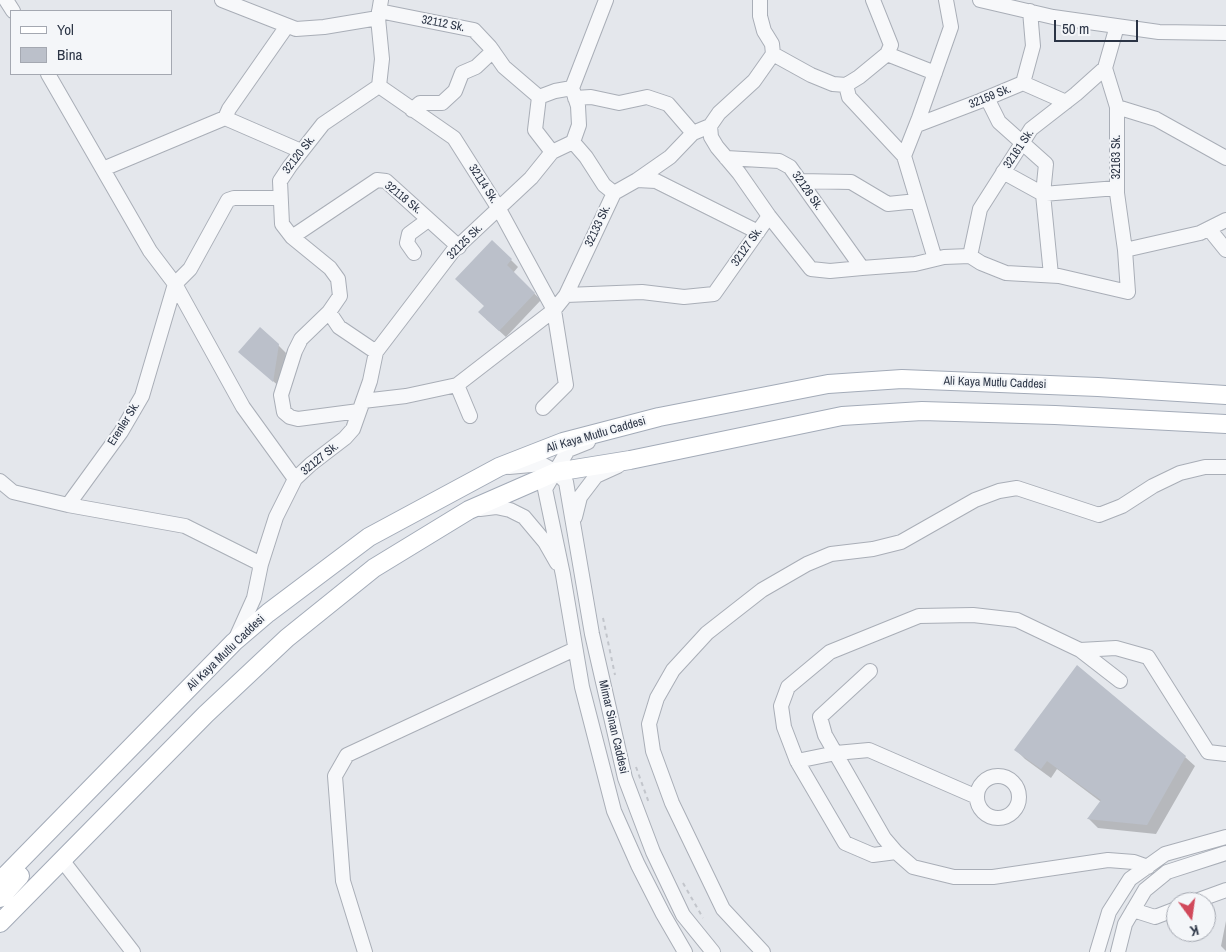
<!DOCTYPE html>
<html>
<head>
<meta charset="utf-8">
<style>
	body { margin:0 }
	#map { position:relative; width:1226px; height:952px; overflow:hidden; background:#e4e7ec; font-family:"Archivo Narrow",sans-serif }
	canvas { display:block }
	.legend { position:absolute; left:10px; top:10px; width:162px; height:65px; box-sizing:border-box; background:#f4f6f9; border:1px solid #a4a8b1; margin:0; padding:6px 9px; list-style:none; font-size:15px; color:#2b3445 }
	.legend li { display:flex; align-items:center; gap:10px; height:25px }
	.legend b { width:25px; border:1px solid #a4a8b1 }
	.north { position:absolute; left:1166px; top:892px; width:50px; height:50px; box-sizing:border-box; background:#f4f6f9; border:1px solid #a4a8b1; border-radius:50%; rotate:166deg; font-size:14px; font-weight:700; line-height:20px; text-align:center; color:#2b3445 }
	.north::after { content:''; display:block; margin:auto; width:18px; height:22px; background:#d1495b; clip-path:polygon(50% 0,100% 100%,50% 72%,0 100%) }
	.scale { position:absolute; left:1054px; top:20px; width:84px; height:22px; box-sizing:border-box; border:2px solid #2b3445; border-top:0; padding-left:6px; font-size:15px; line-height:18px; white-space:nowrap; color:#2b3445; -webkit-text-stroke:4px #f4f6f9; paint-order:stroke }
</style>
</head>
<body>
<div id="map">
<canvas width="1226" height="952"></canvas>
<ul class="legend">
<li><b style="height:6px;background:#fff"></b>Yol</li>
<li><b style="height:14px;background:#bbc0ca"></b>Bina</li>
</ul>
<div class="north">K</div>
<div class="scale">50 m</div>
</div>
<script>
const ctx = document.querySelector('canvas').getContext('2d');
ctx.lineJoin = 'round';
function paint(path, color) { ctx.fillStyle = color; ctx.fill(path, 'evenodd'); }
const toPath = rows => new Path2D(rows.map(r => 'M' + r).join(''));
function stroke(path, color, width, dash) { ctx.strokeStyle = color; ctx.lineWidth = width; ctx.lineCap = dash ? 'butt' : 'round'; ctx.setLineDash(dash || []); ctx.stroke(path); }
function drawText(font, color, halo, rows, align = 'center') {
  ctx.font = font + ' "Archivo Narrow",sans-serif'; ctx.lineWidth = 4; ctx.setLineDash([]); ctx.textBaseline = 'middle'; ctx.strokeStyle = halo; ctx.fillStyle = color; for (const [text, x, y, turn = 0] of rows) {
    ctx.save(); ctx.translate(x, y); ctx.rotate((+turn || 0) * Math.PI / 180); ctx.textAlign = isNaN(turn) ? turn : align; if (halo) ctx.strokeText(text, 0, 0); ctx.fillText(text, 0, 0); ctx.restore();
  }
}
const shadow = toPath([
	[492,241,518,267,513,273,541,300,506,337,486,319,485,306],
	[278,345,286,353,280,387,247,359],
	[1016,750,1185,757,1195,766,1156,834,1098,828,1089,819,1101,802,1057,769,1051,778,1025,759],
	[1226,921,1226,951,1221,946]
]);
const building = toPath([
	[492,240,512,259,507,265,535,293,499,331,478,312,484,306,455,279],
	[260,327,279,344,273,382,238,352],
	[1077,665,1186,756,1147,825,1087,819,1101,800,1047,761,1041,769,1014,750]
]);
const path = toPath([
	[603,618,615,675],
	[636,767,649,803],
	[683,883,703,918]
]);
const minor = toPath([
	[6,0,13,11],
	[222,0,296,29,324,27,378,18],
	[980,0,1053,17,1159,32,1226,33],
	[379,11,474,30,490,47,504,67,539,97,535,130,552,152],
	[773,54,811,75,833,84,846,85,859,77,887,54,891,45,873,0],
	[887,54,935,73],
	[48,74,150,251,175,284,243,407,295,479],
	[1023,83,1066,102],
	[846,85,849,97,904,156],
	[379,86,454,138,499,209,554,310,566,385,543,408],
	[572,88,606,0],
	[539,97,555,91,572,88],
	[575,98,591,97,619,103,647,97,668,104,693,133],
	[987,98,999,122,1046,164,1043,194,1051,275],
	[1117,107,1156,119,1226,158],
	[412,110,420,103,442,103,455,91,462,73,476,67,493,51],
	[225,118,301,151],
	[917,125,980,101,1023,83,1033,46,1030,11],
	[710,126,711,137,717,147,739,173,769,216,811,269,830,271,862,268,915,264,944,257,970,256],
	[710,126,719,113,754,81,773,54,772,44,764,31,760,16,760,0],
	[573,142,586,157,604,185,614,193],
	[726,158,779,161,790,167,862,268],
	[103,169,225,118,229,109,287,26],
	[1003,172,1043,194,1117,188],
	[637,180,656,181,758,232],
	[800,181,851,182,888,204,917,201],
	[1209,229,1226,250],
	[292,237,377,180,386,181,459,247],
	[1125,250,1200,233,1226,220],
	[414,253,407,243,409,234,428,220],
	[970,256,981,263,1006,273,1059,276,1128,292,1125,250,1117,193,1117,107,1105,68,1117,26],
	[970,256,980,209,1031,129,1076,94,1105,68],
	[935,259,904,156,919,118,951,27,946,0],
	[566,295,642,292,684,297,714,294,769,216],
	[329,312,339,327,376,352],
	[457,385,470,416],
	[363,401,406,396,457,385,554,310,566,295,614,193,637,180,670,157,693,133,710,126],
	[359,411,298,419,290,417,284,412,281,395,295,351,301,339,329,312,340,296,338,279,330,268,292,237,282,224,280,181,290,166,323,124,379,86,382,59,378,18,381,0],
	[588,442,568,450,545,489,563,575,582,687,614,811,638,865,663,914,685,952],
	[509,467,542,464,556,472,566,482,592,634,625,778,653,852,683,915,713,952],
	[0,481,13,492,68,505,185,526,261,564],
	[68,505,121,432,142,396,175,284,190,269,228,200,234,198,280,198],
	[480,509,496,507,510,510,524,517,545,542,557,563],
	[575,517,580,497,596,476,618,466],
	[236,638,254,598,261,564,276,517,295,479,311,464,345,438,353,429,370,381,376,352,453,251,531,178,552,152,573,142,579,125,578,106,572,88],
	[1080,650,1116,648,1148,657,1208,752,1226,754],
	[870,671,820,717,825,735,884,838,896,852,913,867,954,877,993,877,1108,860,1134,862,1148,867],
	[797,761,836,753,869,750,977,797],
	'977 797a21 21 0 1 1 42 0a21 21 0 1 1-42 0Z',
	[896,852,873,855,845,843,797,761,784,727,781,706,788,687,830,652,919,616,973,615,1017,620,1080,650,1120,681],
	[62,860,133,952],
	[1193,902,1226,890],
	[1133,910,1155,917,1176,909],
	[365,952,343,881,335,776,347,755,575,649],
	[763,952,723,909,672,803,653,751,649,724,657,698,673,670,707,633,762,590,807,564,831,554,873,549,901,542,975,500,999,491,1017,488,1099,515,1122,506,1153,486,1180,473,1205,467,1226,467],
	[1097,952,1109,912,1130,879,1165,854,1226,837],
	[1118,952,1125,924,1145,890,1167,872,1226,853]
]);
const major = toPath([
	[0,881,234,642,268,613,369,537,499,467,563,442,659,417,828,384,902,379,1098,387,1226,395],
	[0,898,20,876],
	[0,923,206,714,287,638,374,568,469,510,556,472,630,460,842,416,922,411,1055,415,1226,424]
]);
const streetNames = [
	["32112 Sk.",443,24,11],
	["32159 Sk.",990,97,-22],
	["32161 Sk.",1019,149,-56],
	["32120 Sk.",299,155,-52],
	["32163 Sk.",1117,157,-90],
	["32114 Sk.",483,184,57],
	["32128 Sk.",807,191,55],
	["32118 Sk.",403,198,39],
	["32133 Sk.",598,226,-65],
	["32125 Sk.",465,242,-45],
	["32127 Sk.",747,247,-55],
	["Ali Kaya Mutlu Caddesi",995,383,2],
	["Erenler Sk.",124,424,-58],
	["Ali Kaya Mutlu Caddesi",596,435,-16],
	["32127 Sk.",320,459,-39],
	["Ali Kaya Mutlu Caddesi",226,653,-44],
	["Mimar Sinan Caddesi",613,727,77]
];
paint(shadow, '#0003');
paint(building, '#bbc0ca');
stroke(minor, '#a9aeb7', 16);
stroke(major, '#a3abb8', 20);
stroke(path, '#c2c5cb', 2, [4, 4]);
stroke(minor, '#f7f8fa', 14);
stroke(major, '#fff', 18);
drawText('12px', '#2b3445', '#f4f6f9', streetNames);
</script>
</body>
</html>
